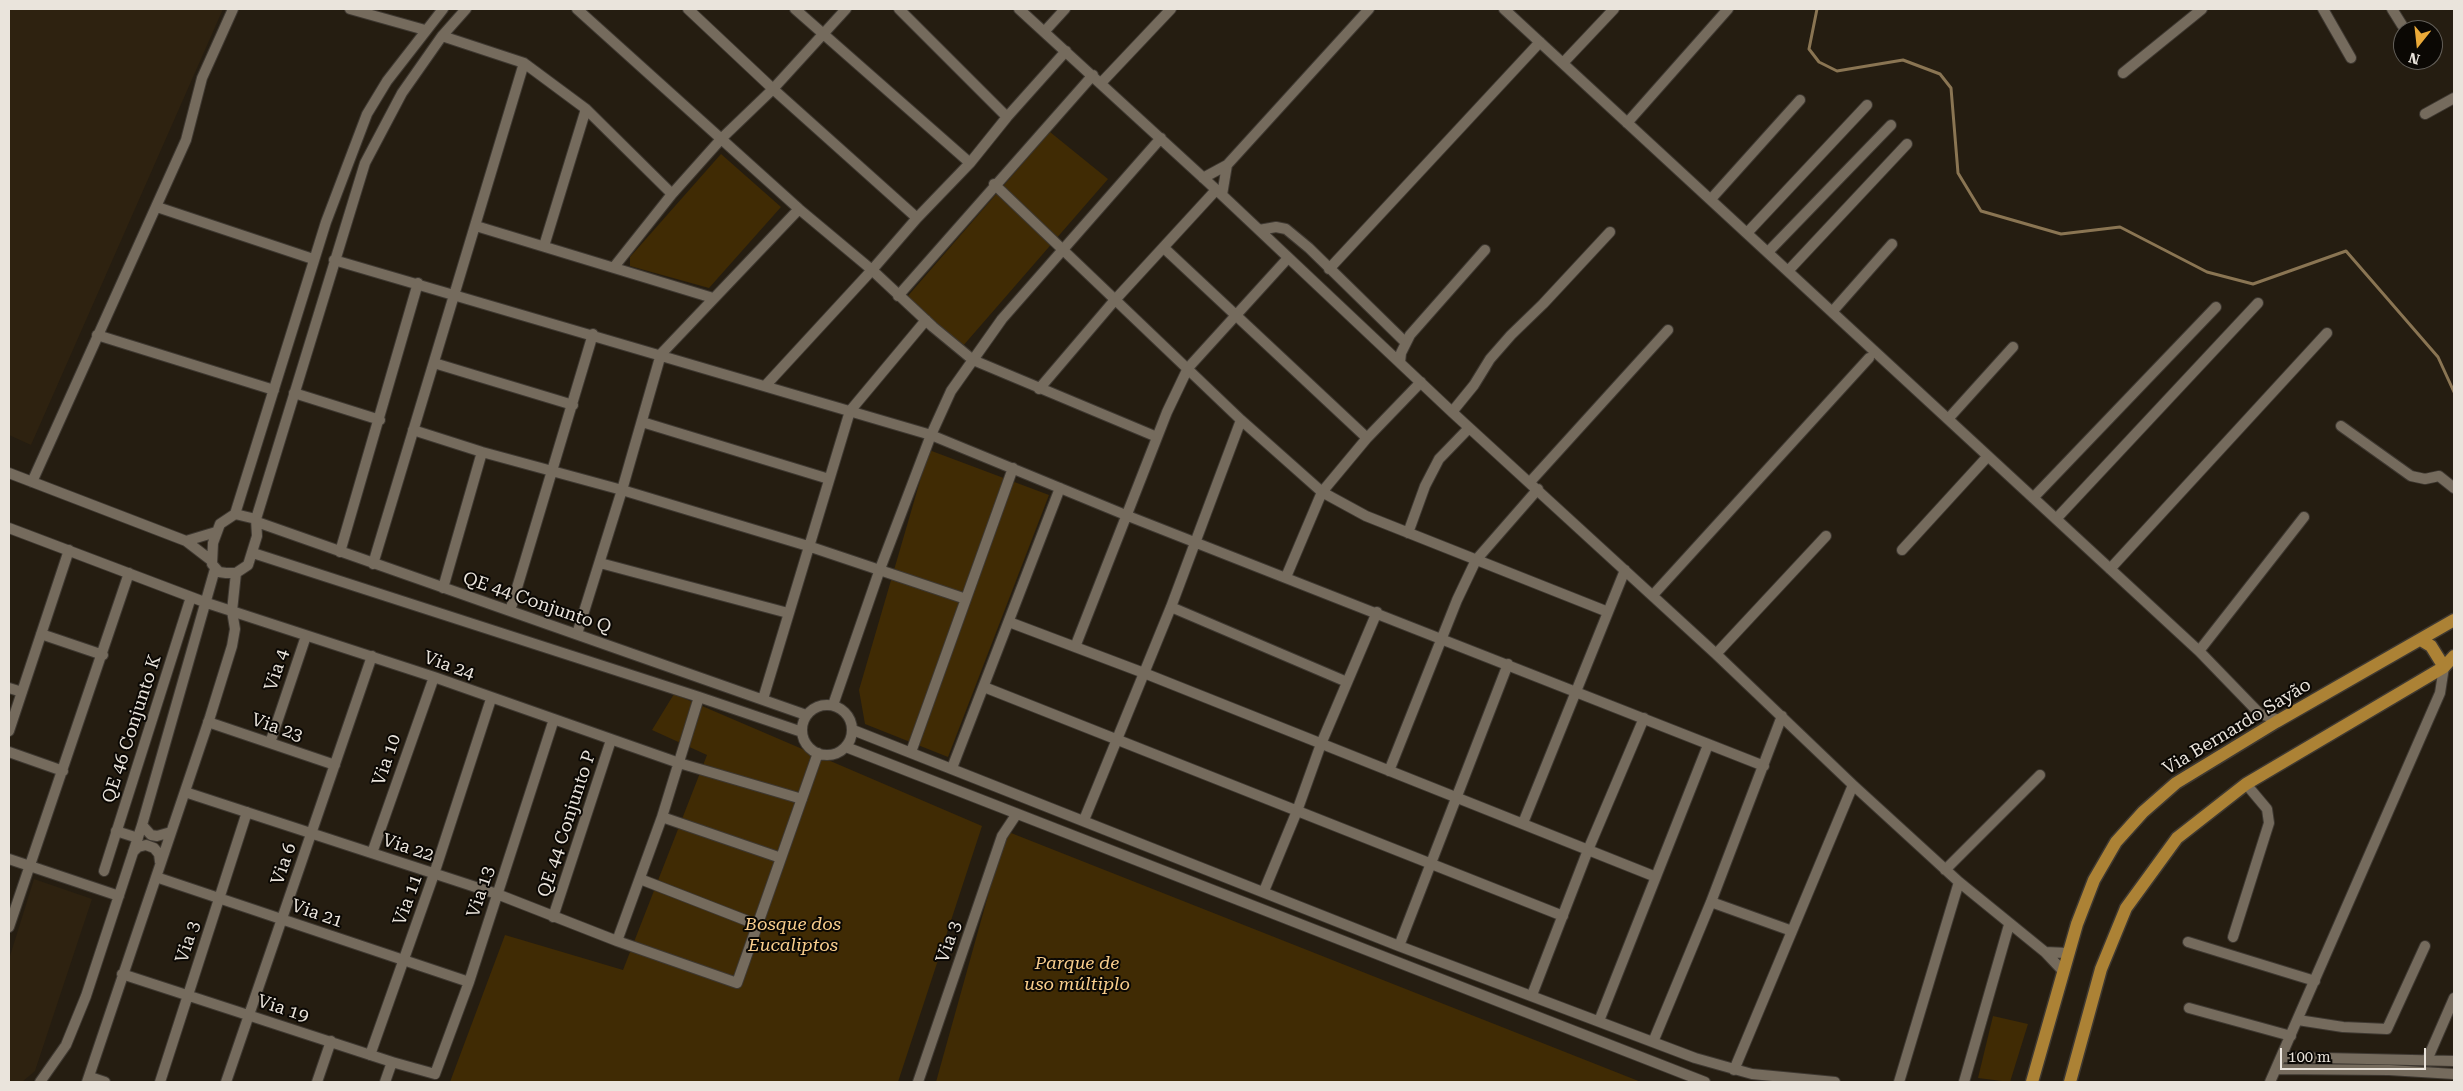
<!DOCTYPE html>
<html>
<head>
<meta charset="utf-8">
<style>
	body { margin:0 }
	#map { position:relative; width:2463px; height:1091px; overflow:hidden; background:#251d11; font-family:"Roboto Serif",serif }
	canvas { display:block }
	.frame { position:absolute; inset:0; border:10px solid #eae4dc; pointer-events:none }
	.north { position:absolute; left:2393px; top:20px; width:50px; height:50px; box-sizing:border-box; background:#0b0804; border:1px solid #64605a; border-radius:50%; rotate:196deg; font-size:14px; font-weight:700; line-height:20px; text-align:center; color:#eae4dc }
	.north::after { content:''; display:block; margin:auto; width:18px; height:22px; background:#ebaa39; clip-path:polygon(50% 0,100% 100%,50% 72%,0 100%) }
	.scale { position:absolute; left:2280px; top:1048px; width:146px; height:22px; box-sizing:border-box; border:2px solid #eae4dc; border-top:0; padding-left:6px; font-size:15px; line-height:18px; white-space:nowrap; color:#eae4dc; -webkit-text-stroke:4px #0b0804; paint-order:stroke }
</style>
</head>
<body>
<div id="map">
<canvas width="2463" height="1091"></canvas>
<div class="frame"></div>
<div class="north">N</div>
<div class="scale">100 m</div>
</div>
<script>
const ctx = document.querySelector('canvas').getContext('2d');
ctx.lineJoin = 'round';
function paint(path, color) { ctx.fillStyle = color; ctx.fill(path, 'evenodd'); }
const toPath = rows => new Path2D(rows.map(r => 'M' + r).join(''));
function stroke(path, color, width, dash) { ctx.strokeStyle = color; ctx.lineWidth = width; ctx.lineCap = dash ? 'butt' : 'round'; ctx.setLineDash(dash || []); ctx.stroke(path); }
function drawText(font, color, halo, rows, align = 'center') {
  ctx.font = font + ' "Roboto Serif",serif'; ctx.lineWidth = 4; ctx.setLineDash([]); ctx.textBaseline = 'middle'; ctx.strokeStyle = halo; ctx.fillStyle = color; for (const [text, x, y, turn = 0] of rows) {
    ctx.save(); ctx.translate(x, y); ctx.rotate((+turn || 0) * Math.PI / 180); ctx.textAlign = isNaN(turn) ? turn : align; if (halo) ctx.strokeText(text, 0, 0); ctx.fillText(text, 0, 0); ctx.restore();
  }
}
const built = toPath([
	[9,9,223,9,31,445,9,435],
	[34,879,92,899,35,1071,22,1082,9,1082,9,959]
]);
const green = toPath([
	[1050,132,1108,179,962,347,907,297],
	[721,154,781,207,709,288,630,266,630,257],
	[929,450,1049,495,948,757,865,724,859,690],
	[674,694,982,826,898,1082,450,1082,505,935,623,970,707,755,652,730],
	[1006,831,1641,1082,936,1082],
	[1993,1016,2028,1024,2010,1082,1978,1078]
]);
const stream = toPath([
	[1817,9,1809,49,1819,62,1837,71,1903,60,1940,74,1951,88,1958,173,1981,211,2061,234,2120,227,2207,272,2253,284,2346,251,2438,357,2454,392]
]);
const minor = toPath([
	[350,9,425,30],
	[577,9,799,209,872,270,933,327,973,360,1157,437],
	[688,9,773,89,917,218],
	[795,9,970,163],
	[899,9,1007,117],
	[1019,9,1222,195,1452,412,1716,654,1853,785,1959,882,2045,952,2063,971],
	[1504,9,2199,651,2260,714,2280,720],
	[2323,9,2351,58],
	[2392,9,2402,25],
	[1044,32,1065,9],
	[442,36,524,63,586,109,672,194],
	[1563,63,1614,9],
	[2123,73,2202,9],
	[1101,83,1171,9],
	[2425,114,2454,98],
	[1627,123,1728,9],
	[1203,178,1227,165,1369,9],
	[994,184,1241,420,1322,492,1366,516,1608,612],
	[1222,195,1227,165],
	[1711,199,1800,100],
	[157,207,313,259],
	[476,226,713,298],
	[1259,230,1276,227,1286,229,1309,248,1405,342],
	[1747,233,1867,105],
	[544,246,586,109],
	[1164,248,1367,438],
	[1768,252,1891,125],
	[334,260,931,435,1128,516,1764,766],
	[614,267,672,194,722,138,773,89,846,9],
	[1329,269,1540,42],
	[1788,271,1907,144],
	[898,296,1093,75],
	[1832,312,1892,244],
	[97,335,274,390],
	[434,363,573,405],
	[1400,363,1401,353,1410,335,1485,250],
	[766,385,872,270,917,218,970,163,1007,117,1066,51],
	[1039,389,1114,301,1216,190],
	[294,393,380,420],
	[1452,412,1474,385,1490,359,1511,335,1543,304,1610,232],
	[1948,419,2013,347],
	[642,422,829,479],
	[2341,426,2411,476,2425,479,2439,476,2454,488],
	[413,430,482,452,622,490,808,546,966,599],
	[9,473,186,541,212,561],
	[32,482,186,140,202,78,233,9],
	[1530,482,1668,330],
	[2033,498,2216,307],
	[235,514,326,222,367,114,387,81,443,9],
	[235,514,256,519,257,536,248,565,236,573,226,573,219,572,212,564,213,543,220,524,235,514],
	[256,519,365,163,402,93,442,36,466,9],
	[2056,519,2258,303],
	[257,522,806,715],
	[9,528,207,603,434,677,679,763,802,799],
	[1408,533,1425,486,1439,459,1469,428],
	[186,541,216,532],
	[1902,550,1988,456],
	[340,552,418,283],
	[253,553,699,697,802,732],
	[600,563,788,613],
	[373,564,524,63],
	[2110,569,2327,333],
	[1286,577,1322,492,1367,438,1421,382],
	[443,588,482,452],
	[1653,595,1869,358],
	[1171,607,1347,682],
	[510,611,593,334],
	[1009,622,1144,673,1656,877],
	[41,634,103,655],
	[577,634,622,490,661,354,799,209],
	[1075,647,1167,412,1188,368,1288,258],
	[2199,651,2304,517],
	[1716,654,1826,536],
	[984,687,1563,916],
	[9,688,22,692],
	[763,699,850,411,926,320],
	'802 730a25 25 0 1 1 50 0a25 25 0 1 1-50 0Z',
	[833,705,880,569,931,435,951,391,1002,319,1161,138],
	[208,722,335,765],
	[853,730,1399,946,1695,1058,1752,1074,1835,1082],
	[9,731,69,550],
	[270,743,306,636],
	[846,747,1705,1082],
	[9,752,63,771],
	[911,752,1013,468],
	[952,768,1060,488],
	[1389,771,1457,600,1476,560,1538,489],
	[185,792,497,894,617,941,737,983,818,753],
	[662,817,781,858],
	[1084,820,1171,607,1241,420],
	[1523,823,1625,570],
	[142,825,151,835,157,836,171,832],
	[116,831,138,838],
	[133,852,138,847,146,845,154,848,159,854,160,862],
	[372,853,434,677],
	[9,859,119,896],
	[1945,870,2040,775],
	[104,871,191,597],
	[156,877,469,982],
	[640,879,758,925],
	[1264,891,1297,811,1321,744,1377,612],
	[1711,902,1792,931],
	[553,917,611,740],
	[9,927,129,573],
	[2233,937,2269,823,2267,809,2246,784],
	[617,941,662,817,699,697],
	[2188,942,2315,981],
	[1399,946,1508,664],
	[2045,952,2068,953],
	[122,974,392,1062,435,1074,469,982,554,719],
	[1532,995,1588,850,1644,718],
	[2189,1008,2291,1036],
	[2298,1020,2343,1027,2387,1029,2425,946],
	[1599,1021,1708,745],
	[1653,1042,1711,902,1782,716],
	[370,1055,434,874,491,699],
	[2282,1057,2454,1061],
	[2427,1060,2454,998],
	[2276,1069,2389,1070,2454,1074],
	[1734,1070,1853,785],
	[90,1077,105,1082],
	[40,1082,66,1045,86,996,142,825,215,569],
	[87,1082,210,717,232,646,235,629,232,611,236,573],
	[160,1082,247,812],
	[226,1082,372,656],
	[317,1082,331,1041],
	[385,1082,392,1062],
	[918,1082,1002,836,1016,815],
	[1899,1082,1959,882],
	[1964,1082,2009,925],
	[2270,1082,2440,693,2444,667]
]);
const major = toPath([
	[2421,640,2431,646,2444,667],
	[2032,1082,2077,924,2094,880,2116,842,2143,812,2176,783,2276,722,2454,620],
	[2070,1082,2101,969,2126,908,2177,838,2246,784,2444,667,2454,656]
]);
const streetNames = [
	["QE 44 Conjunto Q",537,603,19],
	["Via 24",449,666,20],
	["Via 4",277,670,-72],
	["Via Bernardo Sayão",2237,727,-31],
	["Via 23",277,728,19],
	["QE 46 Conjunto K",132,729,-72],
	["Via 10",387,760,-71],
	["QE 44 Conjunto P",567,824,-72],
	["Via 22",408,848,18],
	["Via 6",284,864,-71],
	["Via 13",481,892,-72],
	["Via 11",408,900,-70],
	["Via 21",317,914,19],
	["Via 3",188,942,-72],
	["Via 3",949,942,-71],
	["Via 19",283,1009,18]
];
const parkNames = [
	["Bosque dos",793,925],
	["Eucaliptos",793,946],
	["Parque de",1077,964],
	["uso múltiplo",1077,985]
];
paint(built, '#2e2210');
paint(green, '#402b04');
stroke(stream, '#8a7553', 3);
stroke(minor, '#3e3831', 12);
stroke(major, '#3e3831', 15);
stroke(minor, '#756b5d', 10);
stroke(major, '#ac8235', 12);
drawText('18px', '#eae4dc', '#0b0804', streetNames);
drawText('italic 18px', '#f8cd8c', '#0b0804', parkNames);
</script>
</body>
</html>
